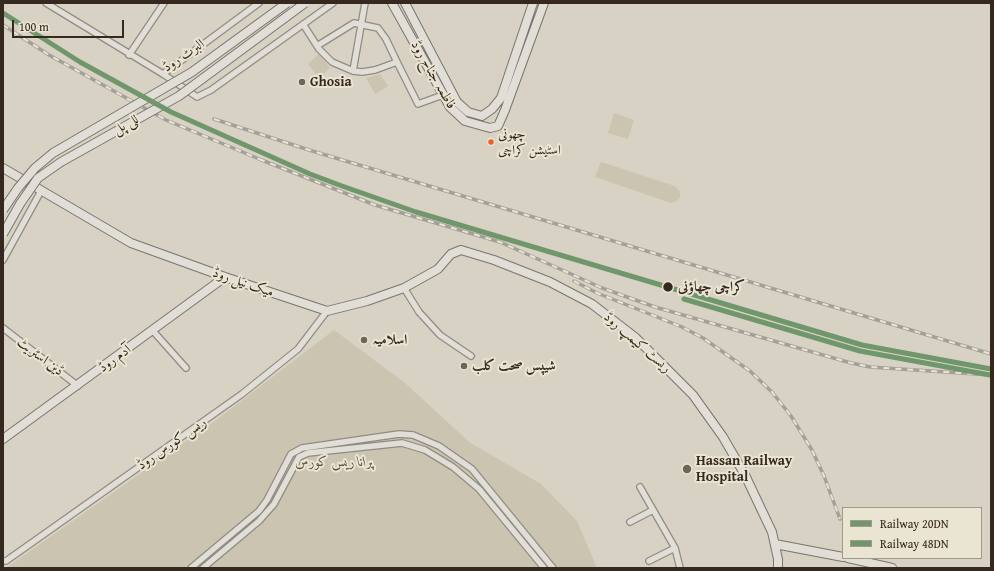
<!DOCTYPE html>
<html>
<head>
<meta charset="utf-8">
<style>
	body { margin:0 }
	#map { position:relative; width:994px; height:571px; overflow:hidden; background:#d7d2c3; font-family:"Gentium Book Plus",serif }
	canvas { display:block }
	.frame { position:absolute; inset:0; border:4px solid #35281e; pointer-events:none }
	.legend { position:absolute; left:842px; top:507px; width:140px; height:52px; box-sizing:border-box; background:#eae4d3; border:1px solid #a2998b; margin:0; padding:5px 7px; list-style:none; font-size:12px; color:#35281e }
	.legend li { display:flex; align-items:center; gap:8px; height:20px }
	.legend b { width:20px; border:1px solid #a2998b }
	.scale { position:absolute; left:12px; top:20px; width:112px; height:18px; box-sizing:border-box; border:2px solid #35281e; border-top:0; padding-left:5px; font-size:12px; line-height:14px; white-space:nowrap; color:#35281e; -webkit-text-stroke:3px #eae4d3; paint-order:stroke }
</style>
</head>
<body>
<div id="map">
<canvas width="994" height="571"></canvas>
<div class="frame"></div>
<ul class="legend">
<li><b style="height:5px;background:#70966c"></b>Railway 20DN</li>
<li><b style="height:5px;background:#70966c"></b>Railway 48DN</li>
</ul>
<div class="scale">100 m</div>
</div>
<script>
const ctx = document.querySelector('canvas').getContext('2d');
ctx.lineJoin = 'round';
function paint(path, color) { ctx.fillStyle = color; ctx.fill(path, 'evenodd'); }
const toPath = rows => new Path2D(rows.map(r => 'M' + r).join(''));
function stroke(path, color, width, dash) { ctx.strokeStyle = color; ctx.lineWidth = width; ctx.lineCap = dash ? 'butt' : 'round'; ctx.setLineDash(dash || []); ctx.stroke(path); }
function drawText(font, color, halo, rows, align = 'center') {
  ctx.font = font + ' "Gentium Book Plus",Amiri,serif'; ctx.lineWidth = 4; ctx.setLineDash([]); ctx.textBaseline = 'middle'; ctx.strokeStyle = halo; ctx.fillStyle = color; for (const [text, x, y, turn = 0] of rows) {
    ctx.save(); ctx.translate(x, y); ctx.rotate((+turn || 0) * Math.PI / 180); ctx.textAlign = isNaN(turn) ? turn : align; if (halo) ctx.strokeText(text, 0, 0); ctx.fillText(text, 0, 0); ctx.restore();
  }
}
const green = toPath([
	[319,54,330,68,319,78,308,64],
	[380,74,388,86,375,94,366,78],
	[614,113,634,120,628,139,608,133],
	[601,162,675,186,680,192,680,197,677,201,671,203,595,177],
	[334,330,405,383,469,442,541,484,577,521,597,568,6,568,215,421]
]);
const street = toPath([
	[46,3,163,74,197,97,211,90,333,3],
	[303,24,319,49,332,62,353,71,362,72,375,70,397,62,418,104,443,95],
	[317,46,354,23,378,28,386,39,397,62],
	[129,55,164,3],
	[353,71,365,3],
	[163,74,259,3],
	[3,260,41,191],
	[404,288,419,312,440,335,471,356],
	[3,328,78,386],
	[153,331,186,368],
	[640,487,675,548,680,568],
	[630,522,653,510],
	[3,561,6,561,64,520,242,394,298,349,327,311],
	[649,561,675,548],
	[191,568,259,511,267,500,291,454,302,448,399,434,413,435,439,446,472,469,553,568],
	[203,568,259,521,274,504,299,457,308,453,402,443,425,450,453,467,479,489,544,568]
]);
const secondary = toPath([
	[392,3,450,107,465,121,490,128,498,126,505,110,544,3],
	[405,3,457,102,468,112,482,116,492,109,501,98,533,3],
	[3,168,131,243,225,277,327,311,367,301,404,288,438,269,451,254,461,250,494,260,550,282,592,304,636,338,693,395,723,437,745,475,772,532,778,559,778,568],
	[3,439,225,277],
	[775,544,843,557],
	[848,558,892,568]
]);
const rail = toPath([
	[3,25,49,55,166,120,264,161],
	[214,119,309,150,991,354],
	[259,159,375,205,500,242,602,288,655,307,851,363,870,367,991,375],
	[574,281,597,293,682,327,703,338,750,371,772,392,791,416,812,450,824,476,840,519]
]);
const secondaryBridge = toPath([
	[3,210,18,188,35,168,53,153,192,72,287,3],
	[3,234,20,204,38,178,61,162,179,96,305,3]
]);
const rail1 = toPath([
	[3,13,80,62,171,112,310,174,342,186,416,212,862,345,991,369]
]);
const rail2 = toPath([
	[684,299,860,351,990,375]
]);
const markers = [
	[302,82,4,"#6e6458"],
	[491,142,3.5,"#e96222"],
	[668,287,5.5,"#35281e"],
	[364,340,4,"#6e6458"],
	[464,366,4,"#6e6458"],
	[687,469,5,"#6e6458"]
];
const busNames = [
	["چھونی",498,135],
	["اسٹیشن کراچی",498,151]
];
const streetNames = [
	["البرٹ روڈ",184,56,-34],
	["فاطمہ جناح روڈ",433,75,60],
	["للی پل",126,125,-29],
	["میک نیل روڈ",243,283,19],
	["ریسٹ کیمپ روڈ",637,343,41],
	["ڈین اسٹریٹ",40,357,37],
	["آدم روڈ",115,359,-36],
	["ریس کورس روڈ",172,444,-35]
];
const poiNames = [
	["Ghosia",310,82],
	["اسلامیہ",372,340],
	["شیپس صحت کلب",472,366],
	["Hassan Railway",696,461],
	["Hospital",696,477]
];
const stopNames = [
	["کراچی چھاؤنی",678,287]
];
const parkNames = [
	["پرانا ریس کورس",334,462]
];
paint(green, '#cbc4b0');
stroke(street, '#918c83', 8);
stroke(secondary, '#7a756c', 10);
stroke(street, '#e1ded7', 5.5);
stroke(secondary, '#e1ded7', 8);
stroke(rail, '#a4a099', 3.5);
stroke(rail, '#eae4d3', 2, [6]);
stroke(secondaryBridge, '#7a756c', 10, []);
stroke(secondaryBridge, '#e1ded7', 8);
stroke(rail1, '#70966c', 5);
stroke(rail2, '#70966c', 5);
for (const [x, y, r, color] of markers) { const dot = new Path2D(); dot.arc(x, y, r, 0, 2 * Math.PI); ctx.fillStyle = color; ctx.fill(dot); stroke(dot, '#eae4d3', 1.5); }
drawText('13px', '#35281e', '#eae4d3', busNames, 'left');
drawText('14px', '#35281e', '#eae4d3', streetNames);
drawText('bold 14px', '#35281e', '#eae4d3', poiNames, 'left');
drawText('bold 14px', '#35281e', '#eae4d3', stopNames, 'left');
drawText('italic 14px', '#584c3e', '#eae4d3', parkNames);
</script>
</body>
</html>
